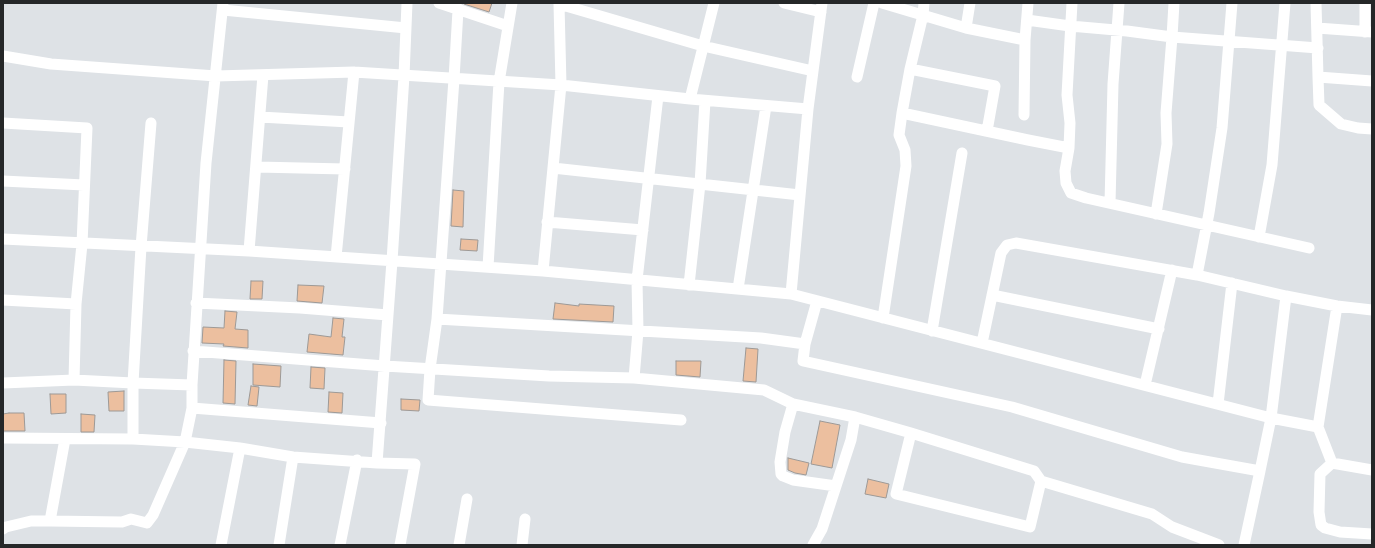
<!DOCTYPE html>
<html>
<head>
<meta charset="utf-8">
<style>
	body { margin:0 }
	#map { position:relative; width:1375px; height:548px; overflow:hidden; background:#dee2e6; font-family:Raleway,sans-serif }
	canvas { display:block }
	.frame { position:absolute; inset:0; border:4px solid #252728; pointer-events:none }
</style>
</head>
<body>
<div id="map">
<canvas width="1375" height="548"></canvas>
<div class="frame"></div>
</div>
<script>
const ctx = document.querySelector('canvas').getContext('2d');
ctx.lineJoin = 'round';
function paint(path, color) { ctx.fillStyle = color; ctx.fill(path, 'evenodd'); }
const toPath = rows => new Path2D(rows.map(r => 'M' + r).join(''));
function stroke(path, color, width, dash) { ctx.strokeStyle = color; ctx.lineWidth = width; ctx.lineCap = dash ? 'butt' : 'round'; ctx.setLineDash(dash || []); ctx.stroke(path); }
const building = toPath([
	[464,3,492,3,489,12,464,4,464,3],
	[453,190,464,191,463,227,451,226,453,190],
	[461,239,478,240,477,251,460,250,461,239],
	[251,281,263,281,262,299,250,299,251,281],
	[298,285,324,286,322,303,297,301,298,285],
	[555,303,579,306,579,304,614,306,613,322,553,319,555,303],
	[225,311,237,312,235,329,248,330,248,348,223,346,224,344,202,343,203,327,224,328,225,311],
	[333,318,344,319,342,337,345,337,343,355,307,352,309,334,331,337,333,318],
	[746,348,758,349,756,382,743,381,746,348],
	[224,360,236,361,235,404,223,403,224,360],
	[676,361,701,361,700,377,676,375,676,361],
	[253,364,281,366,280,387,253,385,253,364],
	[311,367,325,368,324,389,310,388,311,367],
	[251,386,259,387,257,406,248,405,251,386],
	[124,391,124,411,109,411,108,392,124,391],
	[329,392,343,393,342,413,328,412,329,392],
	[50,394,66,394,66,413,51,414,50,394],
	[401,399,420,400,419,411,401,410,401,399],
	[9,413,24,413,25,431,3,431,3,414,9,413],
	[81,414,95,415,94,432,81,432,81,414],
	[820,421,840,425,832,468,811,464,820,421],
	[788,458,809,463,806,475,795,473,788,470,788,458],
	[868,479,889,484,886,498,865,494,868,479]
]);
const street = toPath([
	[439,3,508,26],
	[455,3,458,10,454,79,437,319,761,338,805,344,817,301],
	[714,3,690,99,808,109,822,3],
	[784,3,821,12],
	[882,3,966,28,1025,40,1028,3],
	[924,3,923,15,910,69,995,86,987,131],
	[1072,3,1067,95,1070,123,1069,148,1065,171,1066,183,1071,193,1086,198,1309,248],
	[1316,3,1318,77,1372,81],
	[1365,3,1365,32],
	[223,10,406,28],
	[1027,20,1070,26,1127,31,1172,37,1174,3],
	[966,28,970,3],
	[1317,28,1372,32],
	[3,56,51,64,216,76,354,72,561,85,690,99],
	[857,77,874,3],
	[1318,77,1319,105,1341,124,1358,128,1372,129],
	[902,113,1028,140,1069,148],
	[1024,115,1025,40],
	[260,117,349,122],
	[3,123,87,128,82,244,76,304,74,380],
	[257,167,345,169],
	[553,168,800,195],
	[3,181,84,185],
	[1110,203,1113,84,1119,3],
	[1156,214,1167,144,1166,113,1172,37,1318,48],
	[547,222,643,230],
	[1259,237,1272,165,1285,3],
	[3,239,249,251,543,271,791,294,808,109],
	[249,251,263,75],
	[336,257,354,72],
	[488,267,499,82,512,3],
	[543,271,561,85,559,4,703,46,813,71],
	[1197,275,1209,213,1222,128,1232,3],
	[689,285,700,184,705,101],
	[738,289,766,106],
	[791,294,1271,418,1318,427,1332,463,1372,470],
	[992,295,1159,329],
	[3,300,76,304],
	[196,303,300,308,388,315],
	[883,318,906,166,905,150,899,135,902,113,910,69],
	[437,319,430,369,428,400,681,420],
	[932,331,962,153],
	[982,343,1001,253,1007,245,1016,243,1197,275,1286,296,1337,306,1372,310],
	[805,344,803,361,1012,407,1182,457,1260,471,1244,545],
	[193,351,385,366,549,376,634,378,638,331,637,280,658,96],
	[634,378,764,390,793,404,855,417,851,440,822,529,813,545],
	[3,383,74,380,133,383,141,247,151,123],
	[1145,385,1172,270],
	[793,404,785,432,780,462,781,474,783,476,793,480,836,486],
	[1218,404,1232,283],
	[192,408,381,423],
	[855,417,911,433,1034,471,1041,481,1030,527,896,494,911,433],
	[1318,427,1337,306],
	[3,438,133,439,133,383,192,385,206,163,223,3],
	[133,439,185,442,192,408,192,385],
	[377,463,415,464,400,545],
	[1332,463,1320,474,1319,512,1321,525,1325,528,1340,532,1372,534],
	[1260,471,1271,418,1286,296],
	[1041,481,1152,514,1172,527,1219,545],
	[50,521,122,522,131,519,147,523,153,515,185,442,240,448,293,457,377,463,392,261,404,76,407,3],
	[3,529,6,527,31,521,50,521,65,439],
	[221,545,240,448],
	[279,545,293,457],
	[340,545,357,460],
	[459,545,467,499],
	[522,545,525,519]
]);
paint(building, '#ecbf9f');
stroke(building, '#9d9996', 1);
stroke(street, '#fff', 11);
</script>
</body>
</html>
